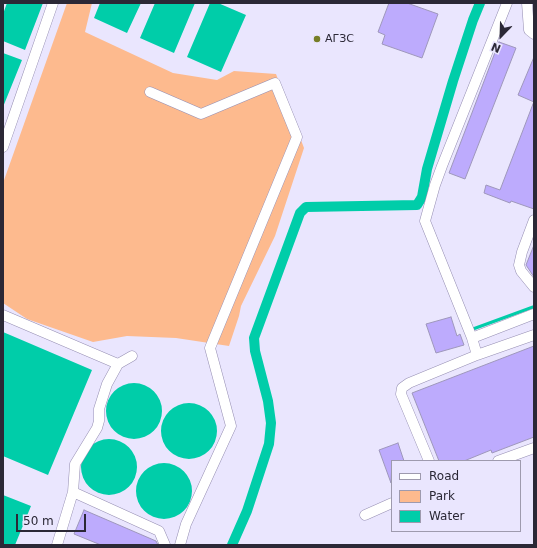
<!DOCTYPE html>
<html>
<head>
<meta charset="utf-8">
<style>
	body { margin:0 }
	#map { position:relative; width:537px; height:548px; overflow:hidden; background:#eae6fe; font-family:"DejaVu Sans",sans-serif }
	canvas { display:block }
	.frame { position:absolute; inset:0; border:4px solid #2b2836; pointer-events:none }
	.legend { position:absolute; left:391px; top:460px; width:130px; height:72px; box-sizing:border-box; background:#eae6fe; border:1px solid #9e9aae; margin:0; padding:5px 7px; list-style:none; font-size:12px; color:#2b2836 }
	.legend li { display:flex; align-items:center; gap:8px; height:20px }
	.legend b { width:20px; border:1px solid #9e9aae }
	.north { position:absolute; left:481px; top:16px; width:40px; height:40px; -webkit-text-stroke:3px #eae6fe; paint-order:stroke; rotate:203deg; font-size:11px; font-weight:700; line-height:16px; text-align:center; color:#2b2836 }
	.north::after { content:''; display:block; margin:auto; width:14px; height:18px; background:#2b2836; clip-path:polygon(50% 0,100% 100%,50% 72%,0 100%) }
	.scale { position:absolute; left:16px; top:514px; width:70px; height:18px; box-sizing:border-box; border:2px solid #2b2836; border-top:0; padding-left:5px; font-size:12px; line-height:14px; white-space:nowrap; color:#2b2836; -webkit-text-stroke:3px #eae6fe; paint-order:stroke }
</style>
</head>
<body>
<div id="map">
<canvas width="537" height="548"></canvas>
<div class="frame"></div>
<ul class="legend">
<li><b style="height:5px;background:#fff"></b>Road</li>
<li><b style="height:11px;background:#fdba8e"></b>Park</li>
<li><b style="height:11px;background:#00cda9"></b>Water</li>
</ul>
<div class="north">N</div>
<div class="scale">50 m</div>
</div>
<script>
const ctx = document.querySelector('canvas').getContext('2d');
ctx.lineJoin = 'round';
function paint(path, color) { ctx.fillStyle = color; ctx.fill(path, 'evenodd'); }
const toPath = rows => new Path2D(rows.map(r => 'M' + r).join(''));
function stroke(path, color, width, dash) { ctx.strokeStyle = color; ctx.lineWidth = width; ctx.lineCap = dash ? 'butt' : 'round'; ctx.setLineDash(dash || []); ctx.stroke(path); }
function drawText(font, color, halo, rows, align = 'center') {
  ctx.font = font + ' "DejaVu Sans",sans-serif'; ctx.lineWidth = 4; ctx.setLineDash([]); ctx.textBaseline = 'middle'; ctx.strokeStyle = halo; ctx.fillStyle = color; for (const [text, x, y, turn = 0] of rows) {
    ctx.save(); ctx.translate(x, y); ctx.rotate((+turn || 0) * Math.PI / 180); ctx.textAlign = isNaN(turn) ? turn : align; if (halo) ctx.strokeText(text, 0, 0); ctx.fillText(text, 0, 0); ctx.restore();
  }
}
const green = toPath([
	[67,3,92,3,85,32,173,73,217,80,234,71,276,74,304,148,275,236,241,306,239,316,229,346,176,338,127,336,93,342,27,319,3,303,3,183]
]);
const water = toPath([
	[7,3,43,3,25,50,3,41,3,14],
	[100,3,141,3,127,33,94,18],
	[155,3,195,3,174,53,140,38],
	[210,3,218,3,246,15,221,72,187,57],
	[3,53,22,60,3,107],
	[3,332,92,370,48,475,3,456],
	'106 411a28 28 0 1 1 56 0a28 28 0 1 1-56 0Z',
	'161 431a28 28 0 1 1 56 0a28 28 0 1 1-56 0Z',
	'81 467a28 28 0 1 1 56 0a28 28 0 1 1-56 0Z',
	'136 491a28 28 0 1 1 56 0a28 28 0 1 1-56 0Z',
	[3,495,31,506,15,545,3,545]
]);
const stream = toPath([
	[473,329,533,307]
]);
const canal = toPath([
	[232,545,247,511,269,444,271,423,268,401,255,351,254,338,300,213,306,207,417,205,422,197,427,169,453,81,473,20,480,3]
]);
const building = toPath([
	[389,3,407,3,438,14,422,58,382,44,385,35,378,32,389,3],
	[499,42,516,48,465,179,449,173,499,42],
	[534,57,534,102,518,95,534,57],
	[533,104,534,104,534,209,511,201,510,203,484,193,486,185,500,190,533,104],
	[534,245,534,277,526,265,534,245],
	[451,317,457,336,460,334,464,345,436,353,426,324,451,317],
	[534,346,534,437,492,453,491,450,464,461,439,461,412,393,534,346],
	[398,443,404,461,392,461,391,483,379,450,398,443],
	[84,510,156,541,158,545,101,545,74,534,84,510]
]);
const minor = toPath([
	[507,3,442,166,435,185,425,221,472,338,477,355,534,335],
	[527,3,529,30,534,34],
	[150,92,201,114,275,83,297,137,210,348,231,426,186,524,180,545],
	[3,147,53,3],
	[534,220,522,252,519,265,521,271,534,287],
	[3,315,118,364],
	[472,338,534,314],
	[429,461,401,394,402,388,409,383,477,355],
	[498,461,534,448],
	[73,492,159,531,165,545],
	[365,515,392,503],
	[57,545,73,492,75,464,97,428,99,421,99,409,107,384,118,364,132,356]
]);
const markers = [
	[317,39,4,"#767d27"]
];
const poiNames = [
	["АГЗС",325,39]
];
paint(green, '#fdba8e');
paint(water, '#00cda9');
stroke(stream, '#00cda9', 3);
stroke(canal, '#00cda9', 10);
paint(building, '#bdabfd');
stroke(building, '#9e97bb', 1);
stroke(minor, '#968fb3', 11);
stroke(minor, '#fff', 10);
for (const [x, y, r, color] of markers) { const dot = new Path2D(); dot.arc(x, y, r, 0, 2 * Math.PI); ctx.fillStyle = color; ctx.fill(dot); stroke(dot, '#eae6fe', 1.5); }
drawText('11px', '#2b2836', '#eae6fe', poiNames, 'left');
</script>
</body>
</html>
